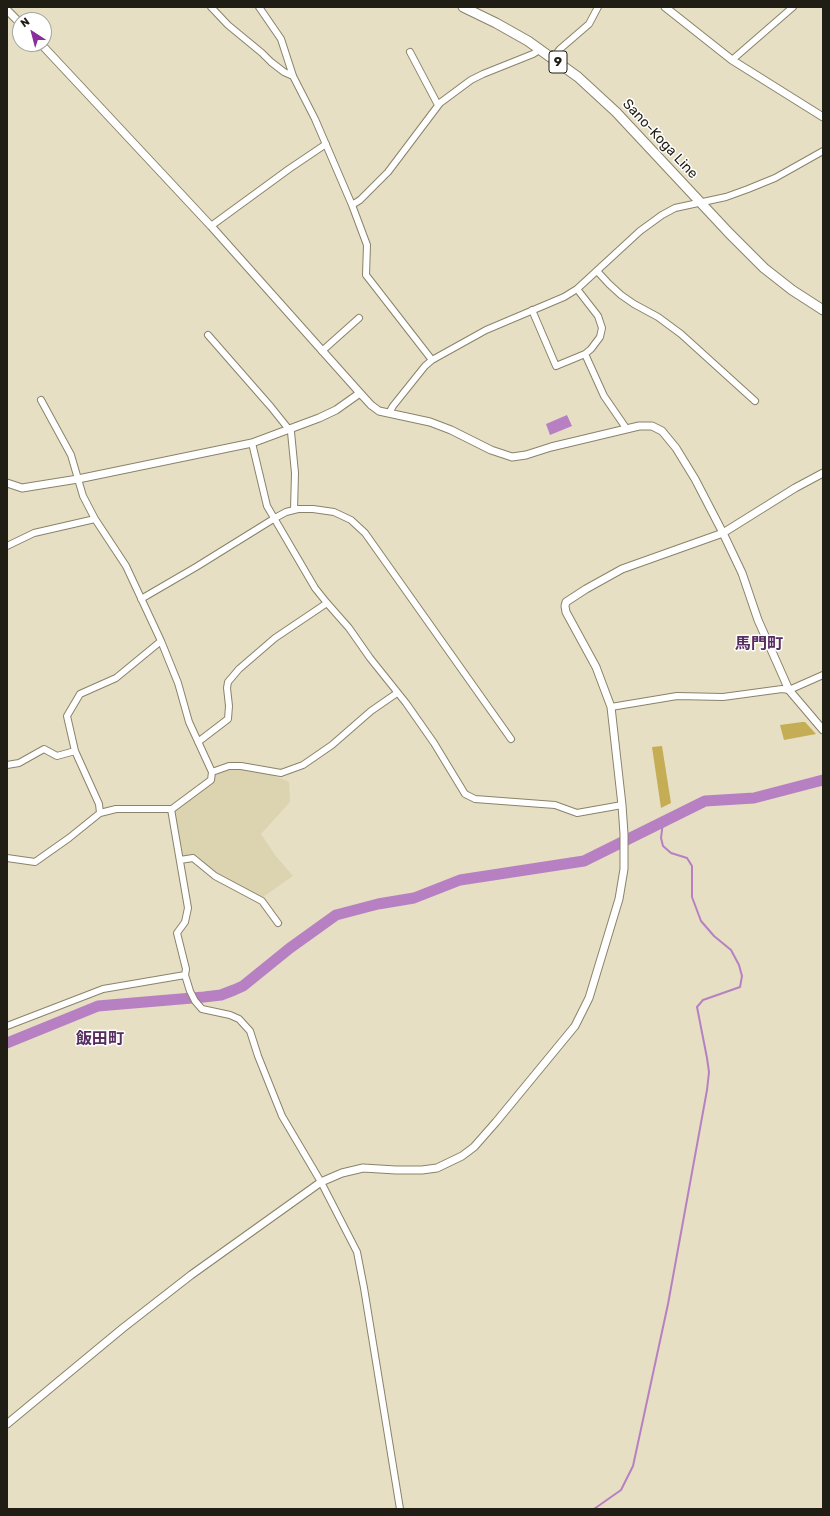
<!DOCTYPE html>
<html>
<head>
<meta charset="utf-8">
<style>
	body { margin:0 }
	#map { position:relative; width:830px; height:1516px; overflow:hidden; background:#e6dfc3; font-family:Rubik,sans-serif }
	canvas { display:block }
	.frame { position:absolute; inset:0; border:8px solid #201e14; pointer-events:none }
	.north { position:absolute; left:12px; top:12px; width:40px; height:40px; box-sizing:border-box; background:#fff; border:1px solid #a6a5a1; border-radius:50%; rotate:324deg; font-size:11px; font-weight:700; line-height:16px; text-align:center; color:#201e14 }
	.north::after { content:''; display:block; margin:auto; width:14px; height:18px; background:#892f9b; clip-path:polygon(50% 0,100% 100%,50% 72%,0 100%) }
</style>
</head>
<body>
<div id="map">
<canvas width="830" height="1516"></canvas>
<div class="frame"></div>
<div class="north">N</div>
</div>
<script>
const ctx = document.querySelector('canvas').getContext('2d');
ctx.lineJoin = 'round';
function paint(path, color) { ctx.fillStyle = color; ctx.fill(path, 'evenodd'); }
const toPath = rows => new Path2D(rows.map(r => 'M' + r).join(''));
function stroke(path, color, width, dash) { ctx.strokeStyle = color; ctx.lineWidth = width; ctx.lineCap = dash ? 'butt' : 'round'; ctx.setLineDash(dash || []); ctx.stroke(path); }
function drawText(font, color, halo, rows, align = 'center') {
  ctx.font = font + ' Rubik,"Noto Sans JP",sans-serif'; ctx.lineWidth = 3; ctx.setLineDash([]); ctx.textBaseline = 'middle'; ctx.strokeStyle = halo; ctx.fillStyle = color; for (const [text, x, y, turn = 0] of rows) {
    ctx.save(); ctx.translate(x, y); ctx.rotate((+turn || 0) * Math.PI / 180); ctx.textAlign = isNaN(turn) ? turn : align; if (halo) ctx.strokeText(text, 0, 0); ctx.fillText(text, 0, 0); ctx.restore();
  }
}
const built = toPath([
	[241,768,268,773,289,782,290,802,261,834,275,855,293,876,263,897,243,889,218,874,193,855,183,857,174,810,214,781,215,775,219,772,229,769]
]);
const green = toPath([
	[802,722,805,722,816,734,784,740,780,725],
	[662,746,671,803,661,808,652,747]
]);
const water = toPath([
	[567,415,572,426,550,435,546,424]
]);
const stream = toPath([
	[594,1509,621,1490,633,1466,668,1304,707,1090,709,1072,707,1058,697,1007,703,1000,740,987,742,976,739,965,731,950,714,936,701,921,692,897,692,866,687,858,671,853,663,846,661,838,663,822]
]);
const river = toPath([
	[7,1043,98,1006,204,997,221,995,234,990,243,986,290,948,336,915,378,904,414,898,460,880,584,861,705,801,754,798,823,780]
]);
const minor = toPath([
	[211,7,228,25,262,53,271,62,284,72,293,76],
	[259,7,281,39,293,76,315,119,352,205,367,245,366,275,432,360],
	[410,52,438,105],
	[553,58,560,49,589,24,598,7],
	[732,60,793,7],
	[352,205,360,200,388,172,440,103,471,80,483,74,533,54,541,49],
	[211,226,289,169,326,144],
	[597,271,609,284,621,295,634,304,658,317,681,334,755,401],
	[532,310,556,366,585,354,591,349,600,337,602,328,598,316,577,289],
	[208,335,271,407,291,432,295,473,294,510],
	[322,351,359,318],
	[585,354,604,396,626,428],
	[389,413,393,406,425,366,432,360,486,330,564,297,577,289,640,231,662,215,675,208,726,197,748,189,775,178,823,151],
	[252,443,267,506,315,588,327,603,349,628,370,658,406,703,434,743,465,794,475,799,555,805,577,813,622,805],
	[7,546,34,533,95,519,83,496,71,455,41,400],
	[141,599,196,567,275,518,286,512,298,509,313,509,334,512,351,520,365,533,511,739],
	[611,707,677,696,723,697,782,689,789,690,823,675],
	[198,742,228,719,229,706,227,688,228,682,239,669,275,638,327,603],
	[7,765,19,763,44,749,57,756,75,751],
	[212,772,229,766,241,766,281,773,303,765,332,745,371,711,397,693],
	[171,809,188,908,185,922,177,933,186,969,185,975,190,991,195,1001,202,1009,230,1015,239,1019,250,1031,258,1056,282,1116,321,1182,357,1252,364,1288,400,1509],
	[100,813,99,804,75,751,67,716,80,694,116,678,161,641],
	[7,858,35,862,69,838,100,813,116,809,172,809,211,780,212,772,189,722,178,683,161,641,126,566,95,519],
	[180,860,193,858,215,876,262,901,278,923],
	[7,1026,103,989,185,975]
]);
const tertiary = toPath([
	[665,7,732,60,823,117],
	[7,10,20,23],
	[41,44,211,226,360,393,371,405,379,411,430,422,451,430,491,450,512,457,526,455,551,447,639,426,652,426,662,431,676,448,695,479,723,533,742,573,758,620,789,690,823,730],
	[7,483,22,488,78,479,252,443,319,418,336,410,360,393],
	[7,1424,123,1328,191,1275,321,1182,342,1173,363,1168,396,1170,422,1170,437,1168,462,1156,474,1147,496,1122,575,1026,589,998,619,899,624,869,624,834,622,805,611,707,596,667,566,612,565,606,566,602,586,589,622,569,723,533,795,488,823,473]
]);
const primary = toPath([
	[463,7,496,23,528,41,578,77,616,112,729,233,764,268,792,290,823,310]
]);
const shields = [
	[558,62,18]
];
const shieldNames = [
	["9",558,62]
];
const streetNames = [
	["Sano-Koga Line",660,139,47]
];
const quarterNames = [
	["馬門町",759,644],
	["飯田町",100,1039]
];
paint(built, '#dcd3b1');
paint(green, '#c5ad55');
paint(water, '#b780c3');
stroke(stream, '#b780c3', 2);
stroke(river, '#b780c3', 11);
stroke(minor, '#8a836a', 8);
stroke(tertiary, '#8a836a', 9);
stroke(primary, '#8a836a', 11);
stroke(minor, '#fff', 6);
stroke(tertiary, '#fff', 7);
stroke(primary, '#fff', 9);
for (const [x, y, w] of shields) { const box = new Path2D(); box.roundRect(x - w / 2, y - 11, w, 22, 3); ctx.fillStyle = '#fff'; ctx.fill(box); stroke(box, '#201e14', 1); }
drawText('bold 13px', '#201e14', null, shieldNames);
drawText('14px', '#201e14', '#fff', streetNames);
drawText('bold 16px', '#572c60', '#fff', quarterNames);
</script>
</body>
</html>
